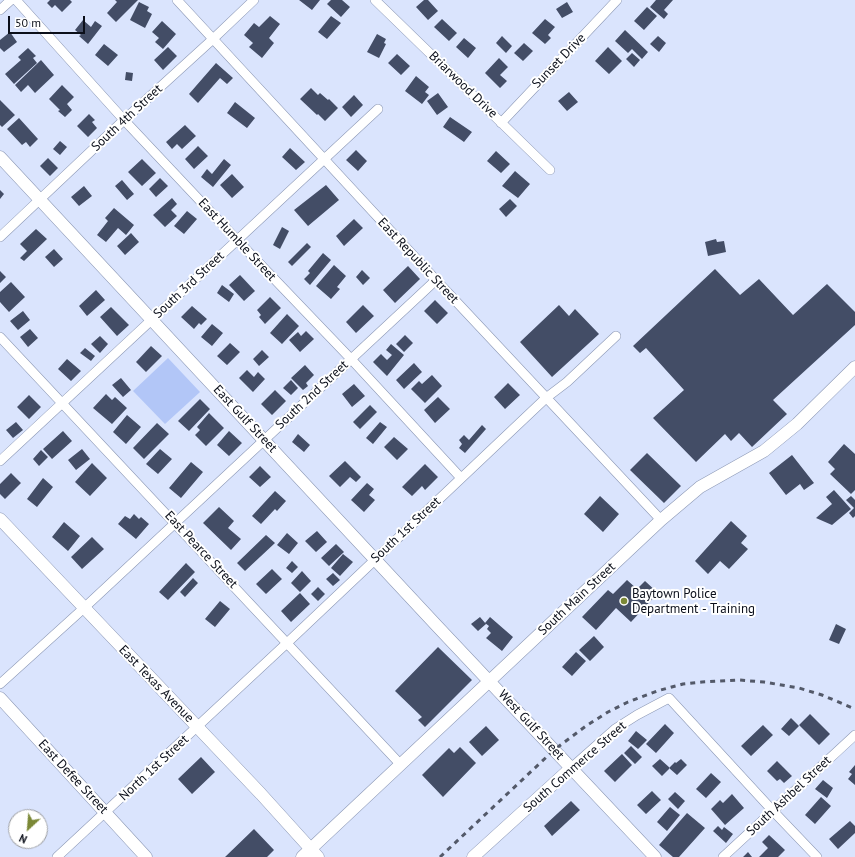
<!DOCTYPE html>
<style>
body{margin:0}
#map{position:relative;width:855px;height:857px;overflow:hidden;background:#dae4fd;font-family:"PT Sans",sans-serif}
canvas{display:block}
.north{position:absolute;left:8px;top:809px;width:40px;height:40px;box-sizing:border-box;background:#fff;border:1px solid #9d9fa3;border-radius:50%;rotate:206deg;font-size:11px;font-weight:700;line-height:16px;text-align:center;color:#0b0f1a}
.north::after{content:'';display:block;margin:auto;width:14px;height:18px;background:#7b8836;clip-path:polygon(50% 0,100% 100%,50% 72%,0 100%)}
.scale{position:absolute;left:8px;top:16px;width:77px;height:18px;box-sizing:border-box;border:2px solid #0b0f1a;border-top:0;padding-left:5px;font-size:12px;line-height:14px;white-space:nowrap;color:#0b0f1a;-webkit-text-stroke:3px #fff;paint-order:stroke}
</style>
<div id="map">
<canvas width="855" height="857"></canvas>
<div class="north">N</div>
<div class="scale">50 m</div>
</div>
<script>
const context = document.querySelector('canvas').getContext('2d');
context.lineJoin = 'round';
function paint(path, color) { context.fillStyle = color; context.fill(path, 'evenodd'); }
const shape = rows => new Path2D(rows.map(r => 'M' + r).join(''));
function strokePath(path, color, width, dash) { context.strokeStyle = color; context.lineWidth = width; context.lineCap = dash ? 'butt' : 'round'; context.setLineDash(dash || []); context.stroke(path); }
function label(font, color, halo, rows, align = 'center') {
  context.font = font + ' "PT Sans",sans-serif'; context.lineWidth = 4; context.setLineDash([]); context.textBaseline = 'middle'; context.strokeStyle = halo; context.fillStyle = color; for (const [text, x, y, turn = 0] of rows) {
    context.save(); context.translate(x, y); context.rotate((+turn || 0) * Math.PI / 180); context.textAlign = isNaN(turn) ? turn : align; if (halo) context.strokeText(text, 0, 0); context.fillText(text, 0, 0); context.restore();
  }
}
paint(shape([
 [168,358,200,392,165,424,133,391]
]), '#b2c6f7');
paint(shape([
 [50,0,70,0,72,2,62,12,55,5,52,8,47,3],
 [115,0,138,0,116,22,107,13,117,2],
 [299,0,320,0,312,10],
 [331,0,342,0,350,7,341,17,327,4],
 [424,0,428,0,438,11,428,20,416,7],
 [656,0,673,0,664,10,668,14,664,19,650,7],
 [139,2,149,7,147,11,152,14,145,28,130,20],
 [567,2,573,12,562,18,556,9],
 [647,7,657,16,644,30,634,21],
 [270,16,280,24,269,38,274,43,262,58,249,47,253,43,244,35,254,23,259,27],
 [331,16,341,23,327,39,318,32],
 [442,19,457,33,449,41,434,27],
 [545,19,555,27,548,35,551,38,545,44,532,33],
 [83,20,91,27,95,21,102,26,88,44,79,36,81,35,75,30],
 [162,21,176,34,163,49,155,42,159,38,152,32],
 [625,30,648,52,642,59,632,49,628,53,615,41],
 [10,32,17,42,4,52,0,48,0,40],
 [377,34,386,39,384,43,386,44,379,58,367,52],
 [502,36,512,46,506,53,496,43],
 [658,36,666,43,659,52,650,44],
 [464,38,476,48,468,58,456,47],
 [524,43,533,51,523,61,514,53],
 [104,44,118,55,108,66,95,55],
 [168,47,177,56,163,70,154,60],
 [608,47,622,61,609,74,595,61],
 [28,48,36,56,33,58,37,63,14,84,5,74,21,60,18,57],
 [632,53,640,60,634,67,626,59],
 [397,54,410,66,401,75,388,63],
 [499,58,508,67,500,75,507,81,500,88,485,73],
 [41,60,54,75,35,93,28,85,21,92,15,85],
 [216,63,233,78,227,84,220,78,198,103,189,94],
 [126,72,133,73,132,81,125,80],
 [416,76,429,87,425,92,429,95,422,104,405,91],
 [62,85,74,97,67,104,72,110,65,117,58,111,60,110,49,99],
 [311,88,318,95,320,93,328,100,329,99,338,108,325,121,318,114,317,115,300,99],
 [569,92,578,102,567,111,558,101],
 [438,93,448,107,437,115,427,101],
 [354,95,363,105,351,117,342,107],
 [0,100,15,115,2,127,0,125],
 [235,102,255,118,247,128,227,113],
 [89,114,95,120,92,122,97,128,88,137,77,126],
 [450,117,472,132,464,142,443,127],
 [19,118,38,139,30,147,26,142,22,145,7,129],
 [185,125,196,136,182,149,177,144,172,149,166,142],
 [60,141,67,147,60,155,53,149],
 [198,146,208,156,194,169,185,159],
 [290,148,305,162,296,170,282,157],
 [356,150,367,161,358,171,346,160],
 [496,151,510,164,501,173,487,161],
 [48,158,58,168,50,176,40,166],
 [142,159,156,173,142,186,128,172],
 [224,159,231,165,213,187,201,177,207,169,212,174],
 [515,171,530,184,518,198,502,186],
 [232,174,244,187,232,198,220,185],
 [160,178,168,186,156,197,149,189],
 [122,180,134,194,127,200,115,186],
 [326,185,339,200,308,226,294,210],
 [84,186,92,196,79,206,71,197],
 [0,190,4,194,0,199],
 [172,198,177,204,171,210,177,216,165,227,153,215],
 [510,199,517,206,506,217,499,209],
 [114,208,134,225,126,235,118,228,106,242,97,235,108,221,105,218],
 [187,211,197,219,184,234,174,226],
 [354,219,363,228,344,246,336,236],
 [282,227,289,231,280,249,273,245],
 [36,229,47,239,24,261,20,258,27,251,20,244],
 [131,233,139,242,125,255,117,246],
 [716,239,717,242,724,241,726,252,708,256,705,242],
 [307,243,311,247,292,266,288,262],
 [54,249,63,259,54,267,45,257],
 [323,253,331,260,310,285,304,279,310,273,308,271],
 [334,265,346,276,337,287,340,289,331,299,316,286],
 [408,266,420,279,395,303,383,290],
 [715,269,740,295,759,279,793,315,827,284,855,312,855,325,773,400,787,414,752,447,739,433,731,441,725,434,696,462,653,418,684,390,646,348,640,353,633,346],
 [362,270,370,278,363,285,356,277],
 [0,271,6,277,0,283],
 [240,275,255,291,244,301,229,285],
 [11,282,25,297,9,312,0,302,0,292],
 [222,285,234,294,229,302,217,293],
 [96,290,105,300,87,316,79,306],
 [270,297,281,308,265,324,259,317,261,315,257,310],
 [435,300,448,313,437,324,424,311],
 [363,305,374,316,356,333,346,322],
 [559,305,569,316,575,309,599,334,552,377,520,342],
 [192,306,207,319,201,325,199,323,194,329,181,317],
 [111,307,129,325,117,336,100,317],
 [23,311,30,320,18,330,10,321],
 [287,314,299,326,282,344,270,333],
 [212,324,223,333,212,346,201,337],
 [30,329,38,338,28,347,20,337],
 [306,331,314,339,300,352,289,340,298,332,301,336],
 [405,335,413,343,404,352,396,344],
 [100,336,108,344,100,353,91,344],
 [230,343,240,352,227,365,217,356],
 [391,344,404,355,387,376,373,362,381,354,387,360,392,355,386,350],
 [151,346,162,356,146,372,136,362],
 [85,348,95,356,91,361,80,353],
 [262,350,269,357,259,366,253,359],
 [67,359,81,371,71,381,58,369],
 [414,363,422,372,404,389,396,380],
 [305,365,314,375,306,383,308,386,303,390,291,378],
 [247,370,254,377,258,372,265,379,253,392,239,378],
 [432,375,442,386,425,403,411,389,419,381,422,384],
 [121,378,131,390,123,397,112,385],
 [291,380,298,388,291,395,283,388],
 [508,383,520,395,505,409,494,397],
 [354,384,365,396,352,407,342,394],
 [275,390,286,401,272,415,261,404],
 [106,394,112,400,115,397,127,408,112,424,93,408],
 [29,395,41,407,29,419,17,407],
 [438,397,450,409,435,423,424,410],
 [200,399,210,409,189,431,178,421],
 [370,405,377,412,360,429,353,422],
 [209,413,224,428,206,446,195,435,200,430,197,427],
 [127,415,141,427,126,444,113,432],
 [16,422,23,430,13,438,6,430],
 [380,422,387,427,373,444,366,438],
 [157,423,169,434,144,459,133,448],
 [482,425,486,429,465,453,459,448,462,444,459,440,464,435,469,440],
 [63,431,72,441,52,459,43,449],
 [229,431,242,443,229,456,217,445],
 [298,434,310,445,304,452,292,442],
 [394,437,408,449,397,460,384,447],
 [844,444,855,454,855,490,851,494,830,474,835,469,828,462],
 [82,449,90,459,76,470,68,460],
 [160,449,172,459,158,474,146,464],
 [41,450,48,457,39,466,33,459],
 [647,453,681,486,664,503,630,470],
 [792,455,814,483,804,490,800,484,786,495,769,473],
 [345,461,361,477,356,482,350,477,340,487,329,476],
 [191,462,203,472,181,498,169,488],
 [92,463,107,478,90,496,75,482],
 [425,464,438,477,425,490,422,486,412,496,402,487],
 [260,466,271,477,260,487,249,477],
 [11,473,21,483,5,499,0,494,0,484],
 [43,478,53,487,37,507,27,499],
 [367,483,374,489,369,495,375,500,364,512,351,500],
 [834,490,851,509,832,525,816,518,832,504,826,497],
 [275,491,286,501,277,511,275,509,261,524,252,516],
 [600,496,619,514,603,532,584,514],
 [851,496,855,500,855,516,853,518,849,513,854,508,846,500],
 [219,507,234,521,228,528,241,539,231,550,203,523],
 [134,514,139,519,141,517,149,524,136,539,118,524,125,516,130,519],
 [731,521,747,536,741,543,748,549,729,569,720,561,708,574,695,561],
 [64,522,80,536,68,551,52,537],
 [317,531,327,542,316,552,305,541],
 [287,533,298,543,289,554,277,545],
 [266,535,275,543,245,571,237,563],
 [92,537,104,549,82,569,71,557],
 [336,544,344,552,329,566,321,558],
 [343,554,353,562,340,576,331,568],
 [292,561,298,567,292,573,286,568],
 [186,563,195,572,168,600,159,592],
 [272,569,282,579,266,594,256,584],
 [302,571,311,581,300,592,291,583],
 [333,573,340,580,333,586,326,579],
 [193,578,198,583,185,597,180,592],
 [627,580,637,589,645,581,658,593,631,622,616,608,596,630,582,617,608,590,613,594],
 [318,587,325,594,318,601,311,594],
 [300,593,310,604,291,622,281,611],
 [220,601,230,609,215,627,205,619],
 [480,617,486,624,478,631,471,624],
 [490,617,513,637,502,651,486,638,491,633,487,629,489,626,485,623],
 [836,624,846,629,839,644,829,640],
 [594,636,604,647,590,661,579,650],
 [438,647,472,680,425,727,418,720,422,717,395,691],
 [576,652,586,661,572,676,562,667],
 [810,714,830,734,819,745,799,725],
 [791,718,799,726,789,736,781,729],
 [665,724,674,733,656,753,646,744],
 [763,725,773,735,751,756,741,746],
 [486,726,499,740,482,756,469,742],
 [636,731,647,740,638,749,628,741],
 [631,746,642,757,635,764,624,753],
 [460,747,476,763,443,797,422,775,449,748,454,753],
 [622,754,632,765,615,782,604,771],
 [201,757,215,772,192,794,178,779],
 [660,759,670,768,662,776,652,766],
 [681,759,687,765,677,775,669,768,675,762,676,763],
 [777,761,792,776,784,783,780,779,777,781,767,771],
 [855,765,855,785,848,779,852,774,849,772],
 [711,773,721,782,706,798,696,789],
 [823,780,833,788,827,798,815,789],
 [652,791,661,800,646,814,637,805],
 [675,792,685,801,678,809,668,799],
 [732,794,744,808,725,825,711,809,720,800,723,803],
 [821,797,831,806,815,824,805,815],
 [571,801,580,810,552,836,544,826],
 [670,807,680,815,667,831,657,822],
 [687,813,705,828,679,857,673,857,659,845],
 [850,821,855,826,855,833,838,849,829,839],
 [718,826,722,830,724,827,733,834,726,843,713,831],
 [254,829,274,850,267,857,225,857],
 [769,835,785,850,778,857,759,857,768,848,762,842],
 [748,852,752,857,743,857]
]), '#434d66');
const street = shape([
 [16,0,124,120,237,240,351,359,461,478],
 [177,0,436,280,661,520],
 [375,0,550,170],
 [0,10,11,0],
 [501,123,617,0],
 [0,237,124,120,213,39,254,0],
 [0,337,401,765],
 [0,461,378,109],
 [0,684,84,608,436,280],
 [571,768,615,729,637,715,669,698,773,811,817,857],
 [57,857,287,643,546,398,567,382,616,336],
 [723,857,855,735]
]);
const secondary = shape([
 [0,157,437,626,655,857],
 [0,519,261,794,318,857],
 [0,698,146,857],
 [302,857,661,520,700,487,764,451,797,424,855,367],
 [473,857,571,768]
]);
strokePath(street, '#8c98b5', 10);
strokePath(secondary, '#8c98b5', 13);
strokePath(street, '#fff', 9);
strokePath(secondary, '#fff', 12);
strokePath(shape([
 [440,857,554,750,586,726,608,712,628,702,657,691,683,684,702,682,739,680,764,682,799,688,822,695,855,709]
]), '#535969', 3, [5, 5]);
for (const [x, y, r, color] of [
 [624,601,4,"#7b8836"]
]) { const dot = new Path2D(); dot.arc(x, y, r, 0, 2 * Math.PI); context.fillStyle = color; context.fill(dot); strokePath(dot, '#fff', 1.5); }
label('13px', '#0b0f1a', '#fff', [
 ["Sunset Drive",559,61,-46],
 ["Briarwood Drive",463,85,44],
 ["South 4th Street",127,118,-43],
 ["East Humble Street",237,240,47],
 ["East Republic Street",418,261,47],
 ["South 3rd Street",189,285,-43],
 ["South 2nd Street",312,395,-43],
 ["East Gulf Street",245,419,47],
 ["South 1st Street",406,530,-43],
 ["East Pearce Street",201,550,47],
 ["South Main Street",577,599,-43],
 ["East Texas Avenue",156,684,46],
 ["West Gulf Street",531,725,47],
 ["South Commerce Street",575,767,-41],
 ["North 1st Street",154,768,-43],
 ["East Defee Street",73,777,47],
 ["South Ashbel Street",789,796,-43]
]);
label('13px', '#0b0f1a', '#fff', [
 ["Baytown Police",632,594],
 ["Department - Training",632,609]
], 'left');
</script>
